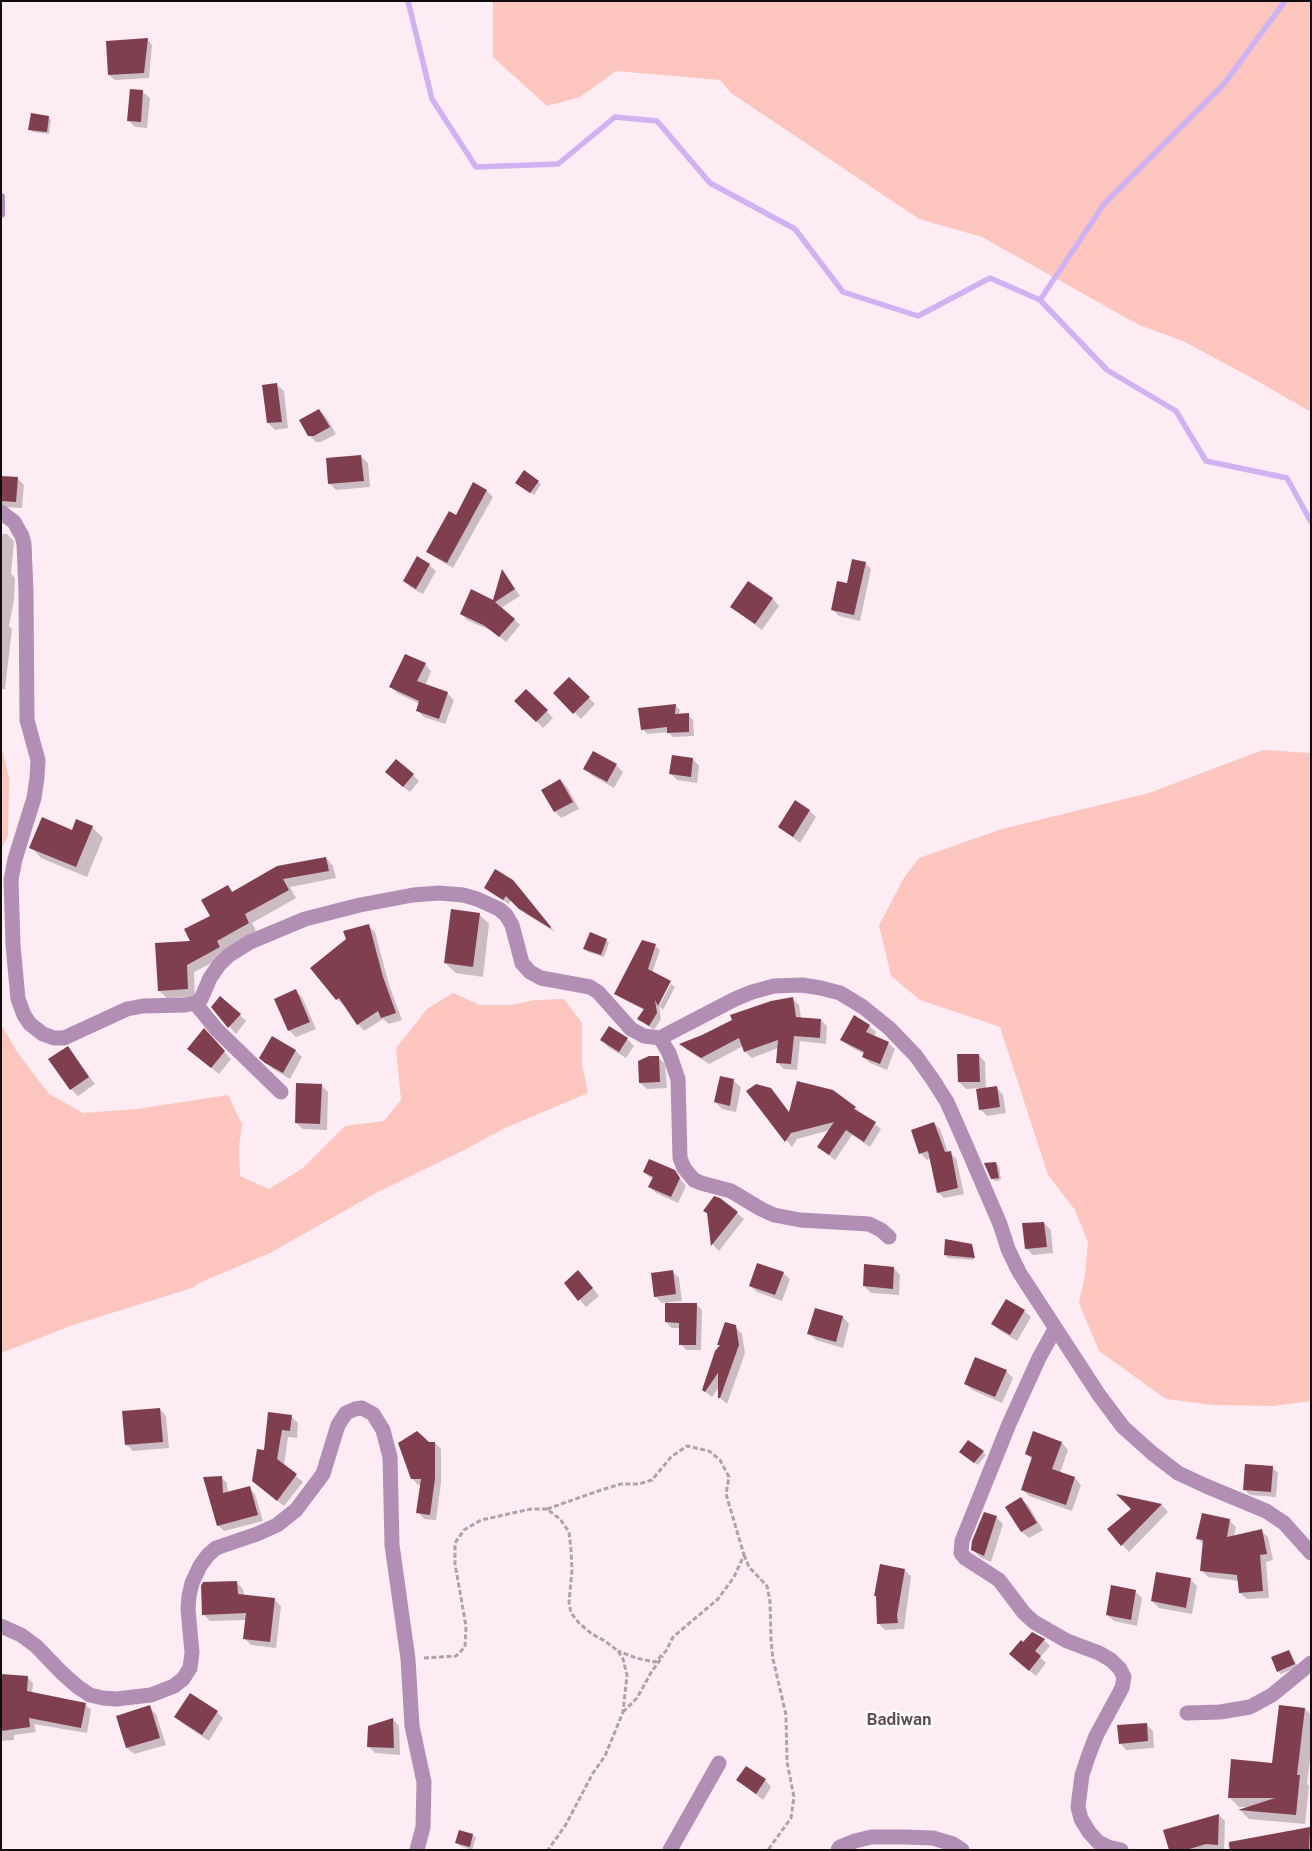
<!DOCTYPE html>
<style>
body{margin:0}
#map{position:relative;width:1312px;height:1851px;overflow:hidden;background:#feecf5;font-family:"Public Sans",sans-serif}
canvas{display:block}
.frame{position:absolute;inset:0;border:2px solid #120b0e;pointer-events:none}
</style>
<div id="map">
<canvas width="1312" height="1851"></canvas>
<div class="frame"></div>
</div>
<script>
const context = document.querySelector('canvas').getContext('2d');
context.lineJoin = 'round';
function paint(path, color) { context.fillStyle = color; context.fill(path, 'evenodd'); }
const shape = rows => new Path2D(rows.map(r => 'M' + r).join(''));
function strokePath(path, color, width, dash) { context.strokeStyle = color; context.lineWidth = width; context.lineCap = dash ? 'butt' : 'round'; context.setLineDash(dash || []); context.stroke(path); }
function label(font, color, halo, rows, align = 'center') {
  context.font = font + ' "Public Sans",sans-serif'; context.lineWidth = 5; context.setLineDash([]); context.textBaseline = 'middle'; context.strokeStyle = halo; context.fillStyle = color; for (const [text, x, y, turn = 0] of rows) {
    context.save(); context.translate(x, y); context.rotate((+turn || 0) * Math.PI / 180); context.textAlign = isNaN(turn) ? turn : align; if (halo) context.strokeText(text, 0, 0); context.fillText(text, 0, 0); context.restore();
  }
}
paint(shape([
 [493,1,1311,1,1311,412,1252,378,1183,341,1139,325,982,237,919,219,731,93,720,80,616,71,580,97,547,106,493,57],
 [1,744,9,778,8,836,1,849],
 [1263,750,1311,753,1311,1401,1274,1406,1213,1405,1166,1399,1099,1351,1079,1303,1085,1275,1088,1242,1075,1210,1048,1175,1000,1027,920,1000,891,976,879,925,905,876,919,858,1002,829,1149,793],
 [453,993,480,1005,511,1005,535,1000,564,999,582,1023,582,1065,588,1093,505,1128,466,1149,376,1193,270,1253,199,1283,192,1288,73,1325,1,1353,1,1024,17,1052,49,1094,83,1113,137,1109,228,1095,242,1124,239,1147,240,1176,269,1189,303,1168,345,1126,384,1121,401,1100,396,1048,427,1009]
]), '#fcc5be');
paint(shape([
 [147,39,152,45,149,78,115,80,109,75],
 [143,92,150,98,147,128,135,127,128,120],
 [48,117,51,120,49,134,33,132,30,129],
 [277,385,284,391,288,428,275,430,268,423],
 [319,410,326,417,336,434,321,442,316,442,309,435],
 [361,456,368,463,370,487,336,490,329,483],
 [1,477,17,478,24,485,22,508,1,507],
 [538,482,541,484,534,495,519,485],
 [474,484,487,491,493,497,453,568,434,557,428,551,456,517],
 [1,534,7,534,14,541,11,574,15,578,14,600,9,626,12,629,5,689,1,689],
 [865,563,871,569,860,621,839,616,833,610],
 [429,565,436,571,423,594,411,588,404,581],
 [503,571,520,596,501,608,520,625,506,642,492,631,467,620,461,614,493,601],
 [749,582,773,599,779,606,762,630,731,607],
 [425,664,431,671,425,686,447,693,454,700,445,724,424,717,417,710,420,704,397,693,391,686],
 [569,679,595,704,581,719,555,693],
 [526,691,553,718,543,728,516,701],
 [675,705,680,710,679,715,688,715,693,720,694,736,673,737,668,732,647,734,643,729],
 [693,759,699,766,697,783,677,780,670,773],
 [616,765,623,772,614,788,591,775,585,768],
 [413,775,419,781,410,792,393,779],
 [560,780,567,787,579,809,561,818,555,812],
 [810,811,816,817,800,843,779,827],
 [92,827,103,838,87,877,41,858,31,847,72,831],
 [326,858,333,866,336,878,290,887,296,898,252,923,256,931,224,949,227,955,194,972,195,997,167,998,159,991,212,916,228,887,233,892],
 [513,881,519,887,555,932,526,914,511,900,509,904,491,893,485,888],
 [479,914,489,924,483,977,456,973,445,963],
 [368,926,375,932,389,985,402,1020,389,1024,383,1019,364,1031,358,1024,345,1005,344,1006,337,999],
 [606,940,609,943,604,957,588,952,585,949],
 [655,946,660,950,652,973,657,1004,659,1006,671,984,675,987,663,1010,659,1006,661,1019,654,1030,639,1019,644,1010,621,998,616,994],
 [295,991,302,997,316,1029,296,1037,289,1030],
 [793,999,799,1005,801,1018,821,1020,827,1026,826,1044,800,1041,797,1070,784,1069,777,1062,778,1048,752,1058,745,1052,743,1046,709,1064,687,1050,681,1045],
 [212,1007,240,1015,246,1021,236,1034],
 [869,1026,876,1032,874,1036,888,1043,895,1049,887,1070,870,1063,863,1057,864,1054,849,1046,842,1040],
 [610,1028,627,1039,634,1046,626,1058,608,1047,602,1040],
 [204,1030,231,1059,219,1074,195,1055],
 [272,1038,296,1051,302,1057,290,1079,273,1069,261,1058],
 [68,1048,95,1084,78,1096,71,1089],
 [979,1055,985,1062,986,1089,997,1088,1003,1095,1006,1113,987,1116,980,1109,978,1088,966,1089,959,1082],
 [658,1057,665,1064,667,1088,647,1089,640,1083],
 [721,1077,734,1081,741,1087,736,1112,722,1109,715,1102],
 [321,1085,328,1092,327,1130,303,1129,296,1123],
 [748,1092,790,1113,855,1108,881,1129,870,1147,852,1135,835,1160,818,1147,830,1130,797,1139,792,1147],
 [934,1123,940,1129,948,1152,956,1158,964,1194,944,1198,938,1192,931,1158,927,1160,921,1154,912,1131],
 [996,1163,999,1166,1001,1180,995,1181,992,1178],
 [674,1171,686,1186,678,1203,656,1193,650,1187,653,1180,644,1172],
 [720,1199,744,1219,719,1251,713,1245,709,1215,704,1211],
 [1044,1223,1051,1230,1053,1253,1033,1255,1026,1248],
 [971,1246,974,1260,948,1258,945,1255],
 [894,1268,900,1275,899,1295,871,1293,864,1286],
 [672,1271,679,1278,682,1301,668,1302,668,1304,696,1304,702,1310,701,1350,686,1350,681,1344,681,1328,672,1328,666,1322,667,1302,662,1303,655,1296],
 [783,1273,790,1279,782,1301,757,1292,750,1286],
 [585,1279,599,1296,586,1307,565,1283],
 [816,1309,843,1317,849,1324,843,1348,816,1340,809,1333],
 [1024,1311,1031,1317,1017,1341,999,1330,992,1324],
 [735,1327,742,1334,745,1353,727,1404,719,1397,719,1387,712,1397,703,1390,720,1346,718,1344],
 [1006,1371,1013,1378,1002,1403,972,1390,965,1383],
 [160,1409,166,1416,169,1448,133,1451,126,1444],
 [291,1416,298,1423,297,1438,288,1437,284,1466,303,1482,284,1506,253,1481,265,1452],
 [1034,1433,1062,1443,1068,1450,1060,1473,1075,1478,1081,1485,1072,1511,1029,1496,1022,1489,1033,1460,1026,1453],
 [429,1443,435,1443,441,1449,441,1483,436,1520,424,1519,418,1512,422,1485,418,1485,412,1478],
 [983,1452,986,1455,978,1465,963,1455],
 [1273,1468,1278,1473,1276,1497,1250,1495,1244,1489],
 [221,1477,227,1483,228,1493,249,1488,255,1494,263,1521,224,1531,218,1525],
 [1119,1496,1162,1505,1168,1512,1129,1552,1108,1529,1133,1509],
 [1021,1499,1028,1505,1043,1530,1029,1538,1022,1532,1007,1507],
 [996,1517,1003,1524,991,1562,980,1557,973,1550],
 [1229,1520,1236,1527,1234,1536,1261,1531,1268,1537,1273,1560,1266,1562,1269,1598,1247,1599,1240,1593,1239,1581,1208,1577,1202,1571,1204,1545,1197,1538],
 [904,1570,911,1576,904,1629,885,1630,878,1623,877,1597],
 [1190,1579,1197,1586,1192,1614,1159,1608,1152,1601],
 [236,1582,243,1589,244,1596,274,1599,281,1606,276,1648,251,1645,244,1638,247,1620,210,1621,204,1615],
 [1135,1591,1142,1598,1137,1626,1114,1621,1107,1615],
 [1032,1633,1044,1640,1050,1646,1040,1657,1046,1663,1036,1676,1016,1660],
 [1289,1651,1298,1667,1281,1674,1278,1671],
 [1,1675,27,1677,33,1683,32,1694,85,1704,91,1710,87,1733,34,1724,36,1732,14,1735,14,1740,1,1741],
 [1280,1706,1305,1709,1311,1715,1311,1751,1307,1784,1309,1786,1305,1824,1249,1819,1240,1810,1249,1807,1239,1807,1229,1797,1273,1764],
 [149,1707,156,1714,166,1745,134,1754,127,1748,118,1717],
 [217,1712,223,1718,209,1741,182,1723,175,1716],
 [393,1719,399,1726,400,1755,375,1753,369,1747],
 [1146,1724,1153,1731,1154,1748,1126,1750,1120,1743],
 [738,1780,765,1780,771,1787,763,1800],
 [1219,1815,1225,1821,1224,1850,1170,1850],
 [1310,1829,1311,1850,1229,1849,1228,1844],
 [473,1835,476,1838,472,1850,460,1846,457,1843]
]), '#0003');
strokePath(shape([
 [408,1,432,99,476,167,558,164,615,117,657,121,710,183,795,229,843,292,918,316,990,278,1040,300,1107,370,1176,411,1206,461,1287,478,1311,522],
 [1040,300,1104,204,1223,85,1285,1]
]), '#cfb2f1', 5.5);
paint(shape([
 [148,38,144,73,108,75,106,41],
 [130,89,143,90,141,122,127,121],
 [31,113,49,116,47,132,28,130],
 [277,383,282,422,267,423,262,385],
 [319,409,330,427,314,436,308,436,299,420],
 [361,455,364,481,328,484,326,458],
 [524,470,539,481,530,493,515,483],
 [1,476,18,477,16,502,1,501],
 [473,482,487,490,447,563,426,552,449,511,456,515],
 [417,556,430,564,416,589,403,581],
 [852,559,866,562,854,615,831,610,837,581,847,583],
 [502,569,515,589,495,602,515,619,499,637,485,626,460,614,471,589,493,600],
 [748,581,773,598,755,624,730,607],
 [405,654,426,663,417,681,448,692,439,719,416,711,419,701,389,687],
 [569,677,590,697,573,714,553,693],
 [526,689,548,710,536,722,514,701],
 [676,704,675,714,689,713,689,732,667,733,667,727,641,730,638,708],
 [593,751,617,764,607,782,583,769],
 [672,755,693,758,691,777,669,774],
 [396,759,414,774,403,787,385,772],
 [560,779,573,802,554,812,541,790],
 [795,800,810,810,793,837,778,827],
 [42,817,72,830,76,819,93,826,76,867,29,848],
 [326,857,329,871,283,879,289,890,245,914,249,923,217,941,220,947,187,965,188,989,158,991,155,943,190,941,184,929,210,916,201,900,228,885,232,892,277,866],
 [495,869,513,880,551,927,550,928,519,909,506,896,503,900,484,888],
 [451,909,480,913,473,967,444,963],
 [369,924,383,977,396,1013,381,1018,378,1011,357,1025,339,998,336,1000,310,968,346,939,343,931],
 [590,932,607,939,601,955,583,949],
 [642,940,656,944,648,969,671,981,658,1006,655,1000,657,1013,649,1026,637,1019,644,1009,614,994],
 [296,989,310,1022,288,1031,274,999],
 [220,996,241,1014,228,1028,211,1007],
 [793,997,796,1017,821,1019,820,1038,794,1036,791,1064,776,1063,778,1040,744,1052,739,1038,701,1058,679,1044,702,1035,732,1020,730,1015,771,1001],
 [854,1015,870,1025,866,1032,889,1042,880,1064,862,1057,864,1052,840,1040],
 [609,1026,628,1038,619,1052,600,1040],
 [204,1028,225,1051,211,1068,187,1049],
 [272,1036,296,1050,283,1073,265,1063,259,1058],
 [68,1046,89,1077,70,1090,48,1059],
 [957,1054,979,1054,980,1082,958,1082],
 [649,1056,659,1056,660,1082,639,1083,638,1061],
 [720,1076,734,1079,730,1106,714,1102],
 [797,1081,833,1090,856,1107,854,1109,876,1122,864,1142,846,1130,829,1155,817,1147,834,1122,791,1133,785,1142,746,1091,756,1084,771,1088,789,1112],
 [296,1083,322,1084,320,1124,295,1123],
 [997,1086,1000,1107,979,1110,976,1089],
 [934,1122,945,1152,951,1151,958,1188,937,1193,928,1151,919,1154,911,1130],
 [649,1159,675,1170,680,1178,671,1197,648,1187,653,1177,643,1172],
 [996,1162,999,1178,991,1179,984,1163],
 [714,1196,720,1198,738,1212,711,1246,707,1213,703,1211],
 [1044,1222,1047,1247,1025,1249,1022,1223],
 [945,1239,972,1244,975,1258,944,1255],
 [757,1263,784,1272,775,1295,749,1286],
 [864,1264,894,1267,893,1289,863,1286],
 [578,1270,593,1288,578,1301,564,1283],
 [673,1270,676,1294,654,1297,651,1273],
 [1006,1299,1025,1310,1010,1335,991,1324],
 [665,1303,697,1303,696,1345,679,1345,679,1323,665,1322],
 [815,1308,843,1316,836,1342,807,1334],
 [725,1322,736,1325,739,1345,720,1398,718,1398,718,1373,705,1392,702,1390,715,1351,720,1345,717,1345],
 [975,1357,1007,1370,995,1397,964,1384],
 [160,1408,163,1442,125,1445,122,1411],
 [268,1412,292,1415,290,1431,282,1430,277,1459,297,1474,277,1501,252,1481,257,1449,264,1450],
 [417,1431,429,1442,435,1442,435,1479,430,1515,416,1513,421,1479,411,1479,398,1443],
 [1033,1431,1062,1442,1052,1469,1075,1477,1066,1505,1021,1490,1032,1457,1025,1454],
 [968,1440,984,1451,974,1463,959,1452],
 [1245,1464,1273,1466,1271,1492,1243,1490],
 [222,1476,223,1493,250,1486,258,1515,217,1526,203,1477],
 [1116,1494,1162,1504,1121,1546,1107,1529,1131,1509],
 [1021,1497,1037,1523,1021,1532,1005,1507],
 [984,1512,997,1516,984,1556,971,1550,972,1541],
 [1202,1513,1230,1519,1227,1537,1262,1529,1267,1554,1260,1555,1263,1591,1239,1593,1237,1575,1200,1571,1203,1540,1196,1539],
 [880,1564,905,1569,897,1615,898,1623,877,1624,876,1596,874,1596],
 [1156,1572,1191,1578,1186,1608,1151,1601],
 [237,1581,238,1594,275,1598,270,1642,243,1639,246,1613,202,1615,201,1586,203,1582],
 [1111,1585,1136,1590,1131,1620,1106,1615],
 [1032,1632,1045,1639,1035,1651,1041,1656,1029,1671,1009,1654,1021,1640,1023,1642],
 [1289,1650,1295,1664,1277,1672,1271,1657],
 [1,1674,28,1676,27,1691,86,1703,81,1728,29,1718,30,1727,1,1731],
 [190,1693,218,1711,202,1735,174,1717],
 [150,1705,160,1738,126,1748,116,1716],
 [1279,1705,1305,1708,1297,1775,1300,1775,1296,1815,1238,1810,1275,1798,1228,1798,1231,1759,1272,1763],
 [393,1718,394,1748,367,1747,368,1726],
 [1147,1723,1148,1741,1119,1744,1117,1725],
 [746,1766,766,1779,756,1794,736,1780],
 [1219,1814,1218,1845,1206,1844,1186,1850,1169,1850,1163,1830],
 [1310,1827,1309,1850,1230,1850,1229,1842],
 [459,1830,473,1834,470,1847,455,1843]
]), '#803f4e');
strokePath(shape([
 [547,1509,601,1490,621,1484,639,1484,652,1480,671,1457,687,1446,709,1451,720,1460,729,1477,726,1494,744,1555,734,1577,718,1599,673,1637,666,1651,655,1662,636,1658,618,1651],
 [744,1555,749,1567,767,1586,770,1601,771,1640,773,1659,786,1715,787,1762,794,1797,791,1818,768,1850],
 [424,1658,456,1656,465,1647,466,1626,455,1564,455,1543,464,1530,481,1520,531,1509,547,1509,560,1519,569,1532,571,1550,572,1570,569,1602,571,1613,579,1623,592,1634,605,1641,618,1651,623,1659,627,1675,623,1712,605,1756,593,1773,565,1826,548,1850],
 [623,1712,637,1698,652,1671,663,1656]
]), '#b0a2a9', 3, [5, 2.5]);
strokePath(shape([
 [1,197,1,214]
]), '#b38eb4', 8);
strokePath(shape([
 [1,512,14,522,22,536,24,544,26,591,27,720,38,760,37,778,34,798,15,859,11,880,13,945,18,999,24,1015,30,1024,43,1034,54,1038,64,1038,127,1009,143,1006,185,1005,195,1003,201,999,210,978,219,965,229,955,250,942,305,919,360,905,413,895,439,893,463,895,477,899,499,909,506,915,512,925,522,963,530,972,541,978,590,987,598,992,631,1029,644,1036,660,1038,735,999,752,992,774,986,802,985,821,988,840,993,863,1007,889,1028,916,1056,933,1080,947,1102,962,1136,1000,1224,1008,1249,1019,1272,1099,1395,1123,1427,1152,1453,1178,1473,1206,1486,1266,1511,1284,1523,1311,1553],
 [195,1003,217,1030,281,1092],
 [660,1038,669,1053,678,1079,680,1158,684,1168,694,1180,701,1183,731,1191,761,1209,774,1215,800,1220,869,1224,881,1230,889,1237],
 [1055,1329,1039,1358,1009,1424,962,1541,961,1553,965,1558,999,1580,1024,1613,1034,1622,1067,1641,1099,1653,1111,1660,1120,1669,1124,1677,1122,1688,1096,1736,1088,1757,1082,1775,1078,1807,1081,1819,1089,1832,1098,1842,1108,1847,1121,1850],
 [1,1626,21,1635,36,1646,62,1673,78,1687,90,1695,103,1698,116,1699,151,1695,174,1686,183,1679,190,1668,192,1653,188,1609,189,1596,192,1583,200,1566,208,1555,216,1548,257,1534,277,1525,296,1510,323,1474,338,1425,346,1413,355,1409,362,1408,373,1414,383,1430,390,1457,392,1545,408,1659,412,1726,424,1782,423,1827,417,1850],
 [1187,1713,1220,1712,1250,1707,1272,1695,1311,1663],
 [670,1850,719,1763],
 [838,1850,840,1847,855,1841,871,1837,905,1837,933,1838,953,1844,962,1850]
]), '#b38eb4', 15);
label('bold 16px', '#5f4c56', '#fff', [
 ["Badiwan",899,1720]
]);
</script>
